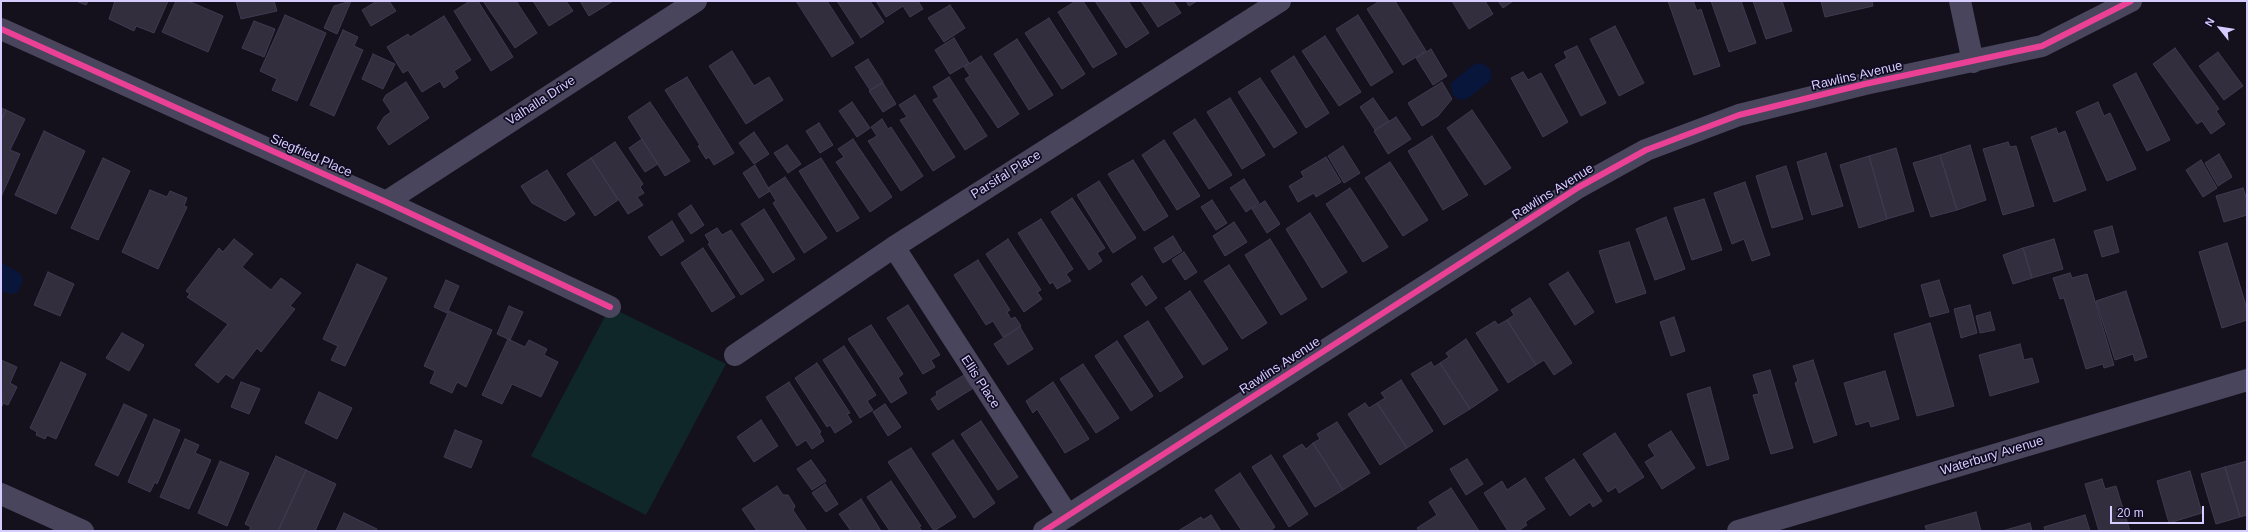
<!DOCTYPE html>
<style>
body{margin:0}
#map{position:relative;width:2248px;height:532px;overflow:hidden;background:#14111c;font-family:Helvetica,sans-serif}
canvas{display:block}
.frame{position:absolute;inset:0;border:2px solid #d5ccff;pointer-events:none}
.north{position:absolute;left:2200px;top:8px;width:40px;height:40px;-webkit-text-stroke:3px #110c21;paint-order:stroke;rotate:300deg;font-size:11px;font-weight:700;line-height:16px;text-align:center;color:#d5ccff}
.north::after{content:'';display:block;margin:auto;width:14px;height:18px;background:#d5ccff;clip-path:polygon(50% 0,100% 100%,50% 72%,0 100%)}
.scale{position:absolute;left:2110px;top:506px;width:94px;height:18px;box-sizing:border-box;border:2px solid #d5ccff;border-top:0;padding-left:5px;font-size:12px;line-height:14px;white-space:nowrap;color:#d5ccff;-webkit-text-stroke:3px #110c21;paint-order:stroke}
</style>
<div id="map">
<canvas width="2248" height="532"></canvas>
<div class="frame"></div>
<div class="north">N</div>
<div class="scale">20 m</div>
</div>
<script>
const context = document.querySelector('canvas').getContext('2d');
context.lineJoin = 'round';
function paint(path, color) { context.fillStyle = color; context.fill(path, 'evenodd'); }
const shape = rows => new Path2D(rows.map(r => 'M' + r).join(''));
function strokePath(path, color, width, dash) { context.strokeStyle = color; context.lineWidth = width; context.lineCap = dash ? 'butt' : 'round'; context.setLineDash(dash || []); context.stroke(path); }
function label(font, color, halo, rows, align = 'center') {
  context.font = font + ' Helvetica,sans-serif'; context.lineWidth = 3.5; context.setLineDash([]); context.textBaseline = 'middle'; context.strokeStyle = halo; context.fillStyle = color; for (const [text, x, y, turn = 0] of rows) {
    context.save(); context.translate(x, y); context.rotate((+turn || 0) * Math.PI / 180); context.textAlign = isNaN(turn) ? turn : align; if (halo) context.strokeText(text, 0, 0); context.fillText(text, 0, 0); context.restore();
  }
}
paint(shape([
 [610,307,726,364,646,515,531,456]
]), '#102729');
paint(shape([
 [1479,63,1485,65,1490,69,1492,75,1490,81,1468,98,1462,100,1456,98,1452,94,1451,83,1473,65],
 [1,262,21,274,23,280,18,292,12,294,1,291]
]), '#08163b');
const building = shape([
 [76,1,88,1,86,5,76,1],
 [115,1,168,1,154,33,136,26,134,31,109,19,115,1],
 [176,1,188,1,223,16,208,52,162,32,176,1],
 [236,1,274,1,277,11,241,19,236,1],
 [351,1,337,34,324,28,334,6,351,1],
 [377,1,389,1,396,11,371,26,362,10,377,1],
 [470,1,478,1,513,57,491,71,454,11,470,1],
 [483,1,516,1,537,33,515,48,483,1],
 [533,1,566,1,573,11,549,26,533,1],
 [580,1,613,1,589,16,580,1],
 [796,1,827,1,854,43,832,57,796,1],
 [837,1,870,1,884,22,861,38,837,1],
 [876,1,918,1,923,9,910,17,903,6,886,17,876,1],
 [1076,1,1083,1,1117,54,1093,68,1058,12,1076,1],
 [1095,1,1128,1,1149,33,1126,48,1095,1],
 [1141,1,1173,1,1181,13,1158,27,1141,1],
 [1186,1,1197,1,1189,6,1186,1],
 [1380,1,1395,1,1426,51,1403,65,1367,9,1380,1],
 [1452,1,1485,1,1493,14,1469,29,1452,1],
 [1498,1,1513,1,1503,8,1498,1],
 [1668,1,1693,1,1697,11,1701,9,1720,66,1694,75,1668,1],
 [1711,1,1741,1,1756,43,1729,52,1711,1],
 [1753,1,1782,1,1792,31,1766,39,1753,1],
 [1821,1,1872,1,1873,6,1825,17,1821,1],
 [950,5,965,28,944,42,928,18,950,5],
 [285,15,326,33,297,101,272,90,277,79,260,71,285,15],
 [1358,15,1393,72,1371,86,1336,29,1358,15],
 [444,16,471,60,454,71,458,78,444,88,440,81,422,92,408,70,403,73,387,47,408,34,410,37,444,16],
 [1049,18,1085,74,1062,89,1025,33,1049,18],
 [254,21,275,29,264,57,242,48,254,21],
 [1615,26,1644,83,1619,96,1590,39,1615,26],
 [343,30,358,37,354,46,363,50,334,116,310,105,343,30],
 [1325,36,1361,92,1339,106,1302,51,1325,36],
 [954,38,969,63,950,74,935,50,954,38],
 [1017,39,1053,95,1029,110,994,54,1017,39],
 [1577,46,1606,103,1581,116,1555,65,1567,58,1564,52,1577,46],
 [2175,48,2219,109,2216,111,2225,124,2211,134,2202,121,2197,124,2153,64,2175,48],
 [1431,49,1447,76,1433,85,1416,58,1431,49],
 [732,51,754,86,769,77,783,100,746,124,709,66,732,51],
 [2218,52,2243,86,2224,100,2199,66,2218,52],
 [373,54,395,64,383,89,362,79,373,54],
 [981,56,1019,114,998,128,965,79,970,76,964,67,981,56],
 [1294,56,1329,113,1306,128,1271,71,1294,56],
 [868,59,883,82,870,90,855,67,868,59],
 [1523,72,1528,80,1541,73,1568,122,1543,137,1511,78,1523,72],
 [2136,73,2170,140,2147,151,2113,85,2136,73],
 [687,77,734,153,714,165,709,157,706,159,698,146,700,145,665,90,687,77],
 [949,77,987,136,965,150,933,100,939,97,933,87,949,77],
 [1260,78,1297,133,1274,148,1238,92,1260,78],
 [406,82,429,118,389,145,377,128,384,117,391,112,383,100,386,95,406,82],
 [1442,82,1452,99,1438,116,1422,126,1408,103,1442,82],
 [883,83,896,104,883,112,869,91,883,83],
 [915,95,955,157,933,171,900,120,907,117,899,105,915,95],
 [1230,98,1265,155,1242,169,1207,112,1230,98],
 [1373,98,1389,121,1375,130,1360,107,1373,98],
 [650,102,690,161,665,176,628,117,650,102],
 [852,102,870,128,857,137,839,111,852,102],
 [2098,102,2104,116,2110,113,2136,169,2107,181,2076,112,2098,102],
 [1,108,6,110,1,121,1,108],
 [6,110,25,119,10,150,20,154,1,197,1,121,6,110],
 [1472,110,1511,168,1485,185,1447,128,1472,110],
 [1396,117,1411,139,1388,154,1374,131,1396,117],
 [882,119,888,129,891,127,923,176,901,191,868,141,877,136,871,127,882,119],
 [1195,119,1232,175,1209,189,1173,133,1195,119],
 [819,123,833,145,820,153,806,131,819,123],
 [2056,128,2058,134,2065,131,2086,190,2054,202,2031,137,2056,128],
 [44,131,85,151,56,214,15,195,44,131],
 [754,132,769,154,754,164,739,143,754,132],
 [1432,136,1468,195,1443,210,1408,151,1432,136],
 [642,139,658,164,645,172,629,148,642,139],
 [853,139,892,197,870,212,836,162,844,157,838,149,853,139],
 [1164,140,1200,196,1177,210,1142,155,1164,140],
 [615,142,643,184,640,187,644,193,637,197,643,205,628,214,591,158,615,142],
 [2008,142,2010,147,2016,146,2034,206,2003,215,1983,149,2008,142],
 [787,145,801,164,788,173,774,153,787,145],
 [1970,145,1986,200,1957,210,1940,155,1970,145],
 [1343,146,1360,173,1344,183,1328,156,1343,146],
 [1896,148,1914,211,1887,219,1869,156,1896,148],
 [1826,153,1843,206,1812,215,1797,162,1826,153],
 [2219,154,2232,177,2218,186,2205,163,2219,154],
 [1940,155,1957,210,1931,217,1913,163,1940,155],
 [1869,156,1887,219,1859,228,1840,165,1869,156],
 [1326,157,1341,182,1316,197,1314,193,1298,202,1289,186,1304,177,1301,172,1326,157],
 [103,158,130,171,98,240,71,228,103,158],
 [591,158,618,200,595,216,567,174,591,158],
 [821,158,859,218,837,232,799,171,821,158],
 [1133,160,1168,216,1144,231,1108,174,1133,160],
 [2201,160,2217,188,2203,197,2186,170,2201,160],
 [1390,162,1428,220,1403,236,1365,178,1390,162],
 [755,165,770,191,759,198,743,173,755,165],
 [1786,166,1803,219,1772,228,1756,176,1786,166],
 [547,170,575,214,565,221,532,203,521,186,547,170],
 [785,177,827,238,804,253,773,203,776,201,768,188,785,177],
 [1244,179,1259,203,1246,212,1230,188,1244,179],
 [1099,181,1136,238,1113,253,1077,195,1099,181],
 [1745,182,1770,255,1752,261,1744,239,1732,244,1714,193,1745,182],
 [1350,188,1388,247,1363,262,1326,204,1350,188],
 [2243,188,2247,200,2247,215,2224,222,2216,196,2243,188],
 [150,190,167,197,170,191,187,198,184,206,187,207,158,269,122,252,150,190],
 [1072,198,1105,248,1097,253,1102,261,1089,270,1051,212,1072,198],
 [1704,199,1722,250,1692,260,1674,208,1704,199],
 [1212,200,1227,223,1216,230,1201,207,1212,200],
 [1265,201,1280,224,1267,233,1252,209,1265,201],
 [691,205,704,225,691,234,678,214,691,205],
 [764,209,795,259,773,273,741,224,764,209],
 [1310,213,1347,272,1322,288,1286,229,1310,213],
 [1666,217,1685,269,1655,280,1636,229,1666,217],
 [1041,219,1073,269,1066,274,1071,281,1057,289,1053,282,1050,284,1018,233,1041,219],
 [672,221,684,241,661,256,648,237,672,221],
 [1234,222,1247,242,1225,256,1213,236,1234,222],
 [2112,226,2119,252,2102,257,2094,231,2112,226],
 [717,228,722,235,731,230,764,280,741,295,708,244,710,243,705,235,717,228],
 [1173,236,1182,251,1163,263,1154,248,1173,236],
 [234,239,253,254,242,267,271,290,281,278,301,293,290,306,295,309,261,352,257,348,233,379,226,374,218,383,195,365,228,324,187,297,190,294,186,291,219,248,223,252,234,239],
 [1008,239,1041,290,1037,292,1042,299,1024,312,986,254,1008,239],
 [1270,239,1307,299,1281,315,1245,255,1270,239],
 [2054,239,2063,269,2032,278,2023,248,2054,239],
 [1629,242,1646,293,1616,303,1599,251,1629,242],
 [2227,243,2247,309,2247,320,2222,328,2199,252,2227,243],
 [703,248,735,297,712,312,681,263,703,248],
 [2023,248,2032,278,2013,284,2003,255,2023,248],
 [1184,252,1197,272,1185,280,1172,260,1184,252],
 [978,260,1010,310,1007,312,1011,319,1015,317,1021,326,1003,337,993,321,986,325,954,275,978,260],
 [357,264,387,278,345,366,331,360,338,346,323,339,357,264],
 [1229,265,1267,323,1242,339,1204,281,1229,265],
 [48,272,74,284,60,316,34,305,48,272],
 [1568,272,1594,312,1575,325,1549,284,1568,272],
 [2070,273,2072,278,2087,274,2114,365,2104,368,2103,364,2086,369,2064,298,2060,299,2053,278,2070,273],
 [1142,276,1157,298,1146,306,1131,284,1142,276],
 [446,280,459,286,447,313,434,307,446,280],
 [1939,280,1949,312,1930,317,1921,285,1939,280],
 [1190,291,1228,349,1203,365,1165,308,1190,291],
 [2126,291,2147,357,2135,361,2133,354,2115,360,2096,301,2126,291],
 [1530,298,1572,363,1554,375,1544,360,1536,365,1507,320,1514,315,1511,310,1530,298],
 [908,305,940,355,931,360,935,367,923,374,887,318,908,305],
 [1970,305,1977,333,1961,338,1954,309,1970,305],
 [509,306,523,312,510,340,497,334,509,306],
 [449,311,492,330,466,387,457,382,452,393,430,383,435,371,424,366,449,311],
 [1990,312,1995,330,1980,333,1976,316,1990,312],
 [1674,317,1685,351,1671,356,1660,322,1674,317],
 [1507,320,1536,365,1508,383,1476,333,1495,321,1498,325,1507,320],
 [1148,321,1183,377,1160,392,1124,336,1148,321],
 [1930,323,1954,406,1917,416,1894,334,1930,323],
 [871,325,903,374,898,378,907,393,891,403,848,339,871,325],
 [1020,327,1033,349,1008,365,994,344,1020,327],
 [122,333,144,345,129,371,106,358,122,333],
 [508,339,525,347,529,340,547,349,544,355,558,362,541,397,512,384,502,404,482,395,508,339],
 [1466,339,1498,390,1470,409,1440,363,1449,357,1446,353,1466,339],
 [1117,341,1153,396,1131,411,1095,356,1117,341],
 [2020,344,2024,360,2032,358,2039,382,1990,396,1979,355,2020,344],
 [844,346,876,395,867,401,873,410,860,418,823,360,844,346],
 [1,360,17,367,10,383,17,387,8,405,3,403,2,406,1,360],
 [1813,360,1837,435,1814,443,1795,383,1798,381,1793,366,1813,360],
 [61,362,86,374,56,439,47,435,45,439,36,435,37,432,30,428,61,362],
 [1431,362,1434,367,1440,363,1470,409,1444,425,1411,374,1431,362],
 [817,363,850,413,847,414,852,422,835,433,830,425,827,427,795,378,817,363],
 [1083,364,1119,418,1096,433,1060,379,1083,364],
 [1770,370,1793,448,1771,454,1753,395,1759,394,1753,375,1770,370],
 [1885,371,1899,419,1871,427,1869,421,1856,425,1844,383,1885,371],
 [964,375,972,389,938,410,931,399,937,395,936,392,964,375],
 [1401,380,1433,431,1407,448,1377,403,1385,398,1381,393,1401,380],
 [241,382,260,389,249,414,231,407,241,382],
 [789,382,821,432,819,433,824,441,812,449,806,440,797,446,766,397,789,382],
 [1053,382,1089,439,1065,453,1037,409,1033,413,1026,401,1053,382],
 [1710,387,1729,459,1707,466,1687,394,1710,387],
 [319,392,352,408,337,439,305,423,319,392],
 [1365,403,1369,408,1377,403,1407,448,1380,465,1348,414,1365,403],
 [124,404,147,415,118,476,95,465,124,404],
 [885,404,901,427,888,436,873,412,885,404],
 [154,419,180,430,157,484,155,482,150,492,128,482,154,419],
 [761,420,778,446,754,462,737,437,761,420],
 [981,421,1018,477,998,490,961,434,981,421],
 [1337,422,1370,473,1343,490,1313,443,1320,439,1317,434,1337,422],
 [455,430,482,441,471,468,444,457,455,430],
 [1671,431,1695,468,1662,489,1645,462,1655,456,1648,445,1671,431],
 [1615,433,1644,477,1619,493,1616,487,1608,492,1583,454,1615,433],
 [185,439,199,445,195,453,211,460,189,509,160,497,185,439],
 [953,440,995,503,974,518,932,454,953,440],
 [1313,443,1343,490,1315,507,1283,456,1302,444,1306,449,1313,443],
 [911,448,956,517,934,531,888,462,911,448],
 [1271,455,1308,514,1289,527,1252,467,1271,455],
 [276,456,306,470,278,531,249,531,251,527,245,524,276,456],
 [1467,459,1483,484,1466,495,1450,469,1467,459],
 [1574,459,1602,501,1593,507,1590,502,1570,516,1545,478,1574,459],
 [811,460,826,481,812,490,797,469,811,460],
 [220,461,249,473,227,526,198,513,220,461],
 [2247,461,2247,515,2240,517,2225,467,2247,461],
 [2225,467,2240,517,2216,524,2201,474,2225,467],
 [306,470,336,484,315,531,278,531,306,470],
 [2190,471,2202,513,2169,523,2157,481,2190,471],
 [1240,473,1275,527,1270,531,1242,531,1215,490,1240,473],
 [1525,478,1545,509,1525,522,1527,525,1518,531,1508,531,1484,493,1502,481,1507,490,1525,478],
 [2102,479,2105,489,2116,486,2130,531,2099,531,2085,484,2102,479],
 [891,481,921,526,919,527,922,531,890,531,867,497,891,481],
 [825,484,838,504,826,512,812,493,825,484],
 [777,486,783,495,788,495,795,506,793,510,807,531,757,531,742,509,777,486],
 [1451,488,1479,531,1419,531,1417,528,1437,515,1429,502,1451,488],
 [861,499,881,531,851,531,839,514,861,499],
 [1976,512,1981,531,1927,531,1925,526,1976,512],
 [344,513,377,529,376,531,336,531,344,513],
 [1211,515,1221,531,1178,531,1201,517,1203,520,1211,515],
 [2085,515,2090,531,2045,531,2044,527,2085,515],
 [2030,523,2032,531,2002,531,2030,523]
]);
paint(building, '#322e3e');
strokePath(building, '#403a50', 1);
strokePath(shape([
 [1960,1,1973,62],
 [1,29,386,202,610,307],
 [386,202,696,1],
 [894,247,1068,516],
 [735,355,894,247,1280,1],
 [1,494,83,531],
 [1044,531,1579,187,1646,150,1739,115,1865,84,2042,46,2131,1],
 [1738,531,2247,380]
]), '#48455d', 22);
strokePath(shape([
 [1,29,386,202,610,307],
 [1044,531,1579,187,1646,150,1739,115,1865,84,2042,46,2131,1]
]), '#ea4096', 6);
label('13px', '#d5ccff', '#110c21', [
 ["Rawlins Avenue",1857,76,-13],
 ["Valhalla Drive",541,101,-33],
 ["Siegfried Place",311,156,24],
 ["Parsifal Place",1006,175,-32],
 ["Rawlins Avenue",1553,192,-32],
 ["Rawlins Avenue",1280,366,-33],
 ["Ellis Place",980,382,57],
 ["Waterbury Avenue",1992,456,-17]
]);
</script>
